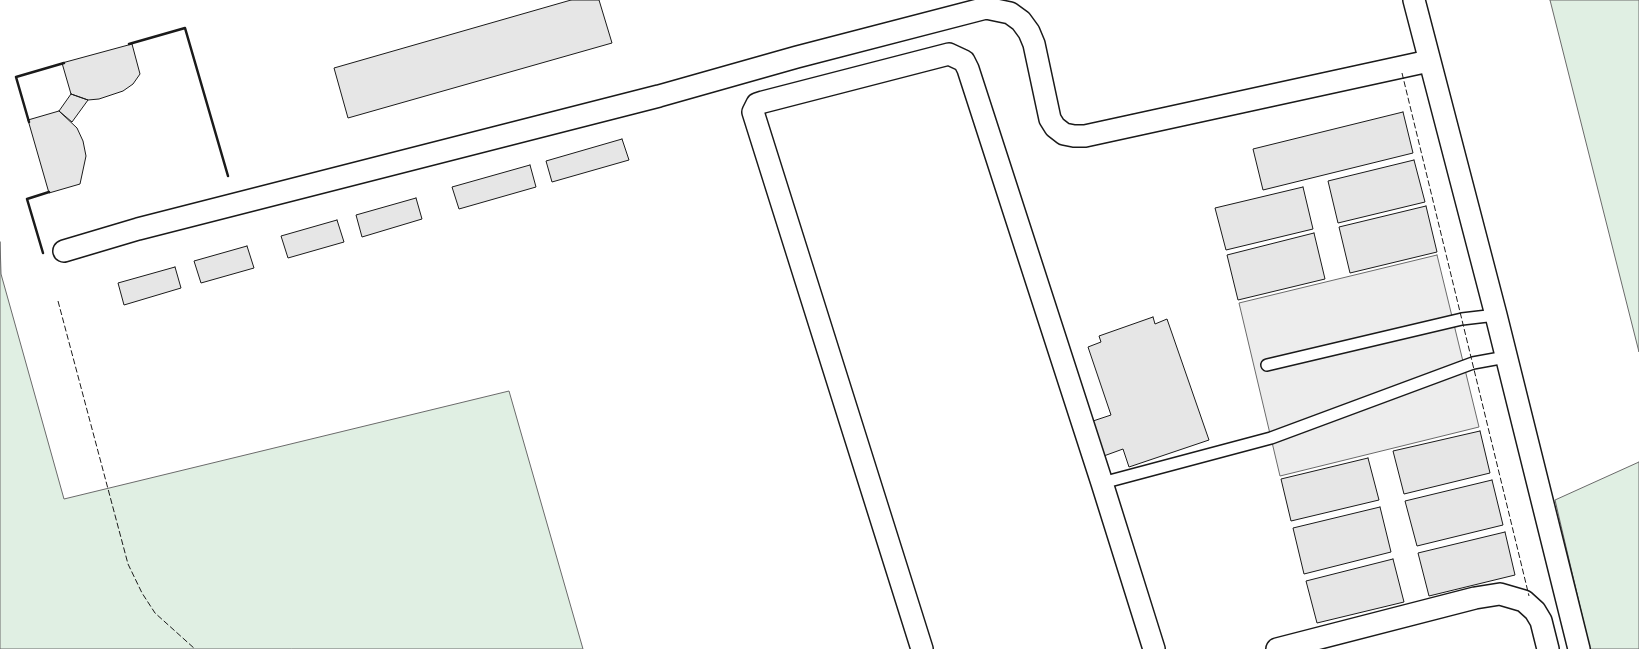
<!DOCTYPE html>
<style>
body{margin:0}
canvas{display:block;background:#fff}
</style>
<canvas width="1639" height="649"></canvas>
<script>
const context = document.querySelector('canvas').getContext('2d');
context.lineJoin = 'round';
function paint(path, color) { context.fillStyle = color; context.fill(path, 'evenodd'); }
const shape = rows => new Path2D(rows.map(r => 'M' + r).join(''));
function strokePath(path, color, width, dash) { context.strokeStyle = color; context.lineWidth = width; context.lineCap = dash ? 'butt' : 'round'; context.setLineDash(dash || []); context.stroke(path); }
const green = shape([
 [1550,0,1639,0,1639,352,1550,0],
 [0,242,1,274,64,499,509,391,583,649,0,649,0,242],
 [1639,462,1639,649,1590,649,1555,500,1639,462]
]);
paint(green, '#e0efe3');
strokePath(green, '#6a6a6a', 1);
const parking = shape([
 [1437,255,1479,427,1280,476,1239,303,1437,255]
]);
paint(parking, '#ededed');
strokePath(parking, '#6a6a6a', 1);
const building = shape([
 [571,0,599,0,612,43,348,118,334,68,571,0],
 [132,44,140,74,133,84,123,91,99,99,88,100,71,94,62,63,132,44],
 [71,94,88,100,72,122,59,111,71,94],
 [59,111,77,128,83,141,86,156,80,184,49,193,28,120,59,111],
 [1403,112,1413,153,1263,190,1253,149,1403,112],
 [622,139,629,160,552,182,546,161,622,139],
 [1414,160,1425,202,1338,223,1328,181,1414,160],
 [530,165,536,187,459,209,452,187,530,165],
 [1303,187,1313,229,1226,250,1215,208,1303,187],
 [416,198,422,219,362,237,356,215,416,198],
 [1426,206,1437,252,1350,273,1339,227,1426,206],
 [337,220,344,242,288,258,281,236,337,220],
 [1314,233,1325,279,1238,300,1227,255,1314,233],
 [247,246,254,268,201,283,194,261,247,246],
 [175,267,181,288,124,305,118,283,175,267],
 [1153,317,1155,324,1167,319,1209,440,1129,467,1123,449,1101,457,1090,422,1111,415,1088,347,1101,342,1099,336,1153,317],
 [1480,431,1490,473,1404,494,1393,451,1480,431],
 [1368,458,1379,500,1291,521,1281,479,1368,458],
 [1492,480,1503,525,1417,546,1405,501,1492,480],
 [1380,507,1391,552,1304,574,1293,528,1380,507],
 [1505,532,1515,575,1429,596,1418,553,1505,532],
 [1393,559,1404,602,1317,623,1306,581,1393,559]
]);
paint(building, '#e6e6e6');
strokePath(building, '#1a1a1a', 1);
const lane = shape([
 [1267,365,1462,319,1496,315],
 [1102,483,1271,438,1473,363,1506,357]
]);
const street = shape([
 [1414,0,1496,315,1579,649],
 [64,251,138,229,659,96,797,57,986,8,1010,13,1021,21,1029,32,1034,44,1050,119,1055,127,1064,134,1074,136,1085,136,1429,61],
 [922,649,753,112,757,104,763,102,949,54,964,61,968,69,1102,483,1154,649],
 [1277,649,1475,598,1500,594,1524,601,1535,611,1541,621,1548,649]
]);
strokePath(lane, '#1a1a1a', 14);
strokePath(street, '#1a1a1a', 24);
strokePath(lane, '#fff', 11);
strokePath(street, '#fff', 21);
strokePath(shape([
 [1402,73,1529,596],
 [58,301,128,564,142,593,155,613,195,649]
]), '#1a1a1a', 1, [6, 2.5]);
strokePath(shape([
 [129,44,185,28,228,176],
 [29,122,16,77,64,63],
 [43,253,27,199,49,192]
]), '#1a1a1a', 2.5);
</script>
